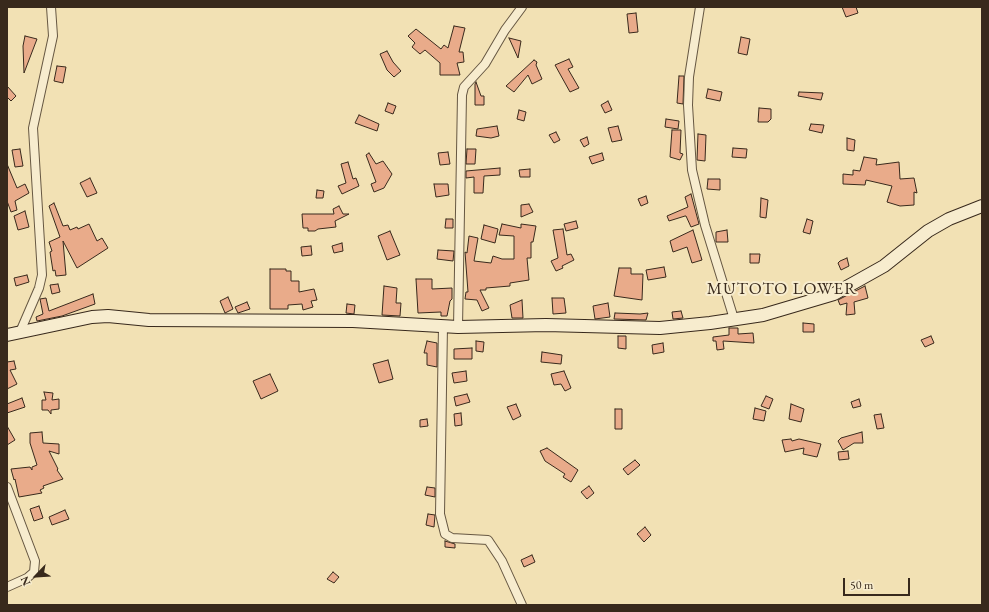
<!DOCTYPE html>
<style>
body{margin:0}
#map{position:relative;width:989px;height:612px;overflow:hidden;background:#f2e1b4;font-family:"EB Garamond",serif}
canvas{display:block}
.frame{position:absolute;inset:0;border:8px solid #38291c;pointer-events:none}
.north{position:absolute;left:16px;top:556px;width:40px;height:40px;-webkit-text-stroke:3px #f7ecce;paint-order:stroke;rotate:245deg;font-size:11px;font-weight:700;line-height:16px;text-align:center;color:#38291c}
.north::after{content:'';display:block;margin:auto;width:14px;height:18px;background:#38291c;clip-path:polygon(50% 0,100% 100%,50% 72%,0 100%)}
.scale{position:absolute;left:843px;top:578px;width:67px;height:18px;box-sizing:border-box;border:2px solid #38291c;border-top:0;padding-left:5px;font-size:12px;line-height:14px;white-space:nowrap;color:#38291c;-webkit-text-stroke:3px #f7ecce;paint-order:stroke}
</style>
<div id="map">
<canvas width="989" height="612"></canvas>
<div class="frame"></div>
<div class="north">N</div>
<div class="scale">50 m</div>
</div>
<script>
const context = document.querySelector('canvas').getContext('2d');
context.lineJoin = 'round';
function paint(path, color) { context.fillStyle = color; context.fill(path, 'evenodd'); }
const shape = rows => new Path2D(rows.map(r => 'M' + r).join(''));
function strokePath(path, color, width, dash) { context.strokeStyle = color; context.lineWidth = width; context.lineCap = dash ? 'butt' : 'round'; context.setLineDash(dash || []); context.stroke(path); }
function label(font, color, halo, rows, align = 'center') {
  context.font = font + ' "EB Garamond",serif'; context.lineWidth = 4; context.setLineDash([]); context.textBaseline = 'middle'; context.strokeStyle = halo; context.fillStyle = color; for (const [text, x, y, turn = 0] of rows) {
    context.save(); context.translate(x, y); context.rotate((+turn || 0) * Math.PI / 180); context.textAlign = isNaN(turn) ? turn : align; if (halo) context.strokeText(text, 0, 0); context.fillText(text, 0, 0); context.restore();
  }
}
const building = shape([
 [842,7,856,7,858,13,846,17,842,7],
 [636,13,638,32,629,33,627,14,636,13],
 [454,26,465,28,459,52,463,52,464,62,457,63,460,75,440,75,440,63,425,50,420,54,412,47,415,43,408,36,416,29,441,49,444,45,448,48,454,26],
 [25,36,37,39,24,73,23,46,25,36],
 [741,37,750,39,747,55,738,53,741,37],
 [509,38,521,41,518,58,509,38],
 [387,51,393,62,401,71,394,77,387,70,380,54,387,51],
 [569,59,573,67,568,69,579,88,570,92,555,65,569,59],
 [534,60,537,62,536,65,542,79,532,84,528,75,514,92,506,86,534,60],
 [57,66,66,67,63,83,54,81,57,66],
 [679,76,684,76,683,104,677,103,679,76],
 [476,82,481,96,484,96,484,105,475,105,475,84,476,82],
 [7,86,16,96,11,101,7,97,7,86],
 [708,89,722,92,720,101,706,98,708,89],
 [799,92,823,93,821,100,798,96,799,92],
 [608,101,612,110,605,113,601,105,608,101],
 [388,103,396,106,393,114,385,111,388,103],
 [759,108,771,109,771,119,768,122,758,122,759,108],
 [519,110,526,112,524,121,517,119,519,110],
 [359,115,379,124,377,131,355,123,359,115],
 [666,119,679,121,678,129,665,127,666,119],
 [811,124,824,125,822,133,809,130,811,124],
 [497,126,499,136,491,138,476,136,477,129,497,126],
 [618,126,622,140,612,142,608,128,618,126],
 [672,130,681,130,680,153,683,154,680,160,670,157,672,130],
 [556,132,560,140,554,143,549,135,556,132],
 [698,134,706,135,705,161,697,160,698,134],
 [587,137,589,144,584,147,580,140,587,137],
 [847,138,855,140,854,151,847,150,847,138],
 [733,148,747,149,746,158,732,157,733,148],
 [20,149,23,166,15,167,12,150,20,149],
 [467,149,476,149,475,164,466,164,467,149],
 [448,152,450,164,440,165,438,153,448,152],
 [369,153,376,164,383,161,392,174,384,188,374,192,371,184,376,182,366,155,369,153],
 [602,153,604,160,592,164,589,157,602,153],
 [864,157,877,159,876,165,899,162,900,179,914,178,917,193,914,192,914,205,900,206,887,202,892,186,866,180,865,185,843,184,843,174,853,175,853,170,860,171,864,157],
 [348,162,353,179,356,178,359,186,342,194,338,186,346,183,341,164,348,162],
 [7,164,17,188,25,184,29,193,15,201,17,210,11,212,7,201,7,164],
 [500,168,500,175,484,176,483,193,474,193,474,177,466,178,466,171,500,168],
 [530,169,530,177,520,177,519,170,530,169],
 [90,178,97,193,87,197,80,183,90,178],
 [708,179,720,179,720,190,707,189,708,179],
 [434,184,448,184,449,195,436,197,434,184],
 [317,190,324,191,323,198,316,198,317,190],
 [691,194,699,224,691,227,686,216,685,216,669,221,667,216,688,207,685,197,691,194],
 [646,196,648,203,641,206,638,199,646,196],
 [761,198,768,200,766,218,760,217,761,198],
 [54,203,63,226,68,225,70,230,77,227,78,229,89,224,97,241,102,238,108,248,77,268,63,241,66,275,56,276,55,270,53,271,50,252,52,251,49,242,60,237,49,206,54,203],
 [529,204,533,212,521,217,521,205,529,204],
 [339,206,343,214,349,214,335,221,336,227,318,229,315,231,308,231,308,228,303,228,302,214,334,214,333,209,339,206],
 [25,211,29,227,18,230,14,216,25,211],
 [446,219,453,219,453,228,445,228,446,219],
 [807,219,813,221,810,234,803,232,807,219],
 [576,221,578,228,566,231,564,224,576,221],
 [502,224,521,228,521,224,536,226,533,242,531,242,531,258,527,258,529,280,510,283,510,286,486,288,486,290,480,290,489,308,482,311,477,300,465,299,466,292,468,292,465,252,467,253,469,236,478,238,474,261,491,263,493,256,502,259,514,259,514,236,499,235,502,224],
 [484,225,498,229,495,243,481,239,484,225],
 [563,229,567,255,571,254,574,260,562,266,563,268,556,271,551,261,558,258,553,230,563,229],
 [693,230,702,260,692,263,687,247,673,252,670,241,693,230],
 [727,230,728,242,716,242,716,232,727,230],
 [390,231,400,255,387,260,378,236,390,231],
 [342,243,343,251,334,253,332,246,342,243],
 [311,246,312,255,302,256,301,247,311,246],
 [438,250,454,251,453,261,437,259,438,250],
 [750,254,760,254,759,263,750,263,750,254],
 [847,258,849,266,841,270,838,263,840,261,847,258],
 [664,267,666,277,648,280,646,270,664,267],
 [619,268,631,268,631,274,643,274,642,300,614,296,619,268],
 [270,269,286,269,286,271,291,271,291,281,299,281,299,292,314,289,317,300,311,301,313,307,303,310,302,304,288,305,288,309,270,309,270,269],
 [27,275,29,282,16,286,14,278,27,275],
 [416,279,432,279,432,289,452,288,452,299,450,301,447,316,441,316,441,312,418,313,416,279],
 [58,284,60,292,52,294,50,285,58,284],
 [384,286,397,288,396,303,401,303,400,316,382,315,384,286],
 [865,286,868,298,854,302,855,314,846,315,847,303,840,305,838,300,865,286],
 [93,294,95,304,62,316,37,321,36,317,43,314,40,299,46,298,49,311,93,294],
 [228,297,233,309,225,313,220,301,228,297],
 [552,298,564,298,566,313,553,314,552,298],
 [522,300,523,318,512,318,510,305,522,300],
 [247,302,250,309,238,313,235,307,247,302],
 [608,303,610,317,595,319,593,306,608,303],
 [347,304,355,305,354,314,346,313,347,304],
 [681,311,683,318,673,319,672,312,681,311],
 [615,313,640,314,648,313,646,320,614,319,615,313],
 [803,323,814,324,814,332,803,332,803,323],
 [729,328,738,328,738,334,753,333,754,343,723,341,724,349,717,350,716,341,713,341,713,337,729,335,729,328],
 [618,336,626,336,626,349,618,348,618,336],
 [931,336,934,343,925,347,921,340,931,336],
 [427,341,437,343,437,367,427,365,427,353,424,353,427,341],
 [476,341,484,342,483,352,476,351,476,341],
 [663,343,664,352,653,354,652,345,663,343],
 [472,348,472,359,454,359,454,349,472,348],
 [542,352,562,355,561,364,541,362,542,352],
 [388,360,393,379,379,383,373,364,388,360],
 [14,361,16,369,10,370,17,384,7,389,7,362,14,361],
 [466,371,467,381,454,383,452,373,466,371],
 [564,371,571,388,565,391,561,384,554,385,551,374,564,371],
 [270,374,278,391,261,399,253,381,270,374],
 [44,392,53,393,52,400,59,399,59,409,51,410,51,414,48,410,42,410,42,400,46,400,44,392],
 [467,394,470,402,456,406,454,397,467,394],
 [766,396,773,399,769,409,761,406,766,396],
 [22,398,25,407,7,413,7,404,22,398],
 [859,399,861,406,853,408,851,402,859,399],
 [516,404,521,416,513,420,507,407,516,404],
 [791,404,804,409,801,422,789,419,791,404],
 [755,408,766,411,764,421,753,419,755,408],
 [615,409,622,409,622,429,615,429,615,409],
 [461,413,462,425,455,426,454,414,461,413],
 [881,414,884,428,877,429,874,415,881,414],
 [427,419,428,426,420,427,420,420,427,419],
 [7,426,15,440,7,445,7,426],
 [42,432,43,443,59,444,59,454,49,451,58,469,57,470,63,479,43,486,44,488,40,490,42,493,19,497,15,479,14,480,11,469,30,467,32,470,32,467,37,465,30,443,30,433,42,432],
 [862,432,863,443,854,443,843,450,838,441,841,438,862,432],
 [791,439,792,441,799,439,821,444,817,457,803,454,804,448,785,452,782,440,791,439],
 [547,448,578,470,571,482,563,477,565,474,545,461,540,451,547,448],
 [848,451,849,459,839,460,838,452,848,451],
 [635,460,640,465,628,475,623,469,635,460],
 [589,486,594,493,587,499,581,492,589,486],
 [427,487,435,488,435,497,425,495,427,487],
 [39,506,43,518,34,521,30,509,39,506],
 [65,510,69,519,52,525,49,517,65,510],
 [428,514,435,515,434,527,426,525,428,514],
 [645,527,651,535,644,542,637,534,645,527],
 [445,541,455,544,455,548,445,547,445,541],
 [532,555,535,562,524,567,521,560,532,555],
 [333,572,339,577,334,583,327,579,333,572]
]);
paint(building, '#e9ab8a');
strokePath(building, '#38291c', 1);
const street = shape([
 [700,7,689,77,688,105,692,170,705,225,734,319],
 [443,326,440,514,445,534,452,538,488,540,502,561,522,605],
 [458,327,462,95,464,87,485,64,505,30,522,7],
 [20,332,39,288,42,275,33,128,53,36,51,7],
 [7,487,35,561,34,572,27,578,7,587]
]);
const secondary = shape([
 [7,335,92,317,108,316,149,320,353,321,458,327,546,325,660,328,710,323,763,315,834,294,884,266,928,231,949,219,982,206]
]);
strokePath(street, '#665742', 10);
strokePath(secondary, '#38291c', 14);
strokePath(street, '#f7ecce', 8);
strokePath(secondary, '#f7ecce', 12);
context.letterSpacing = '1px';
label('17px', '#38291c', '#f7ecce', [
 ["MUTOTO LOWER",782,289]
]);
context.letterSpacing = '0px';
</script>
